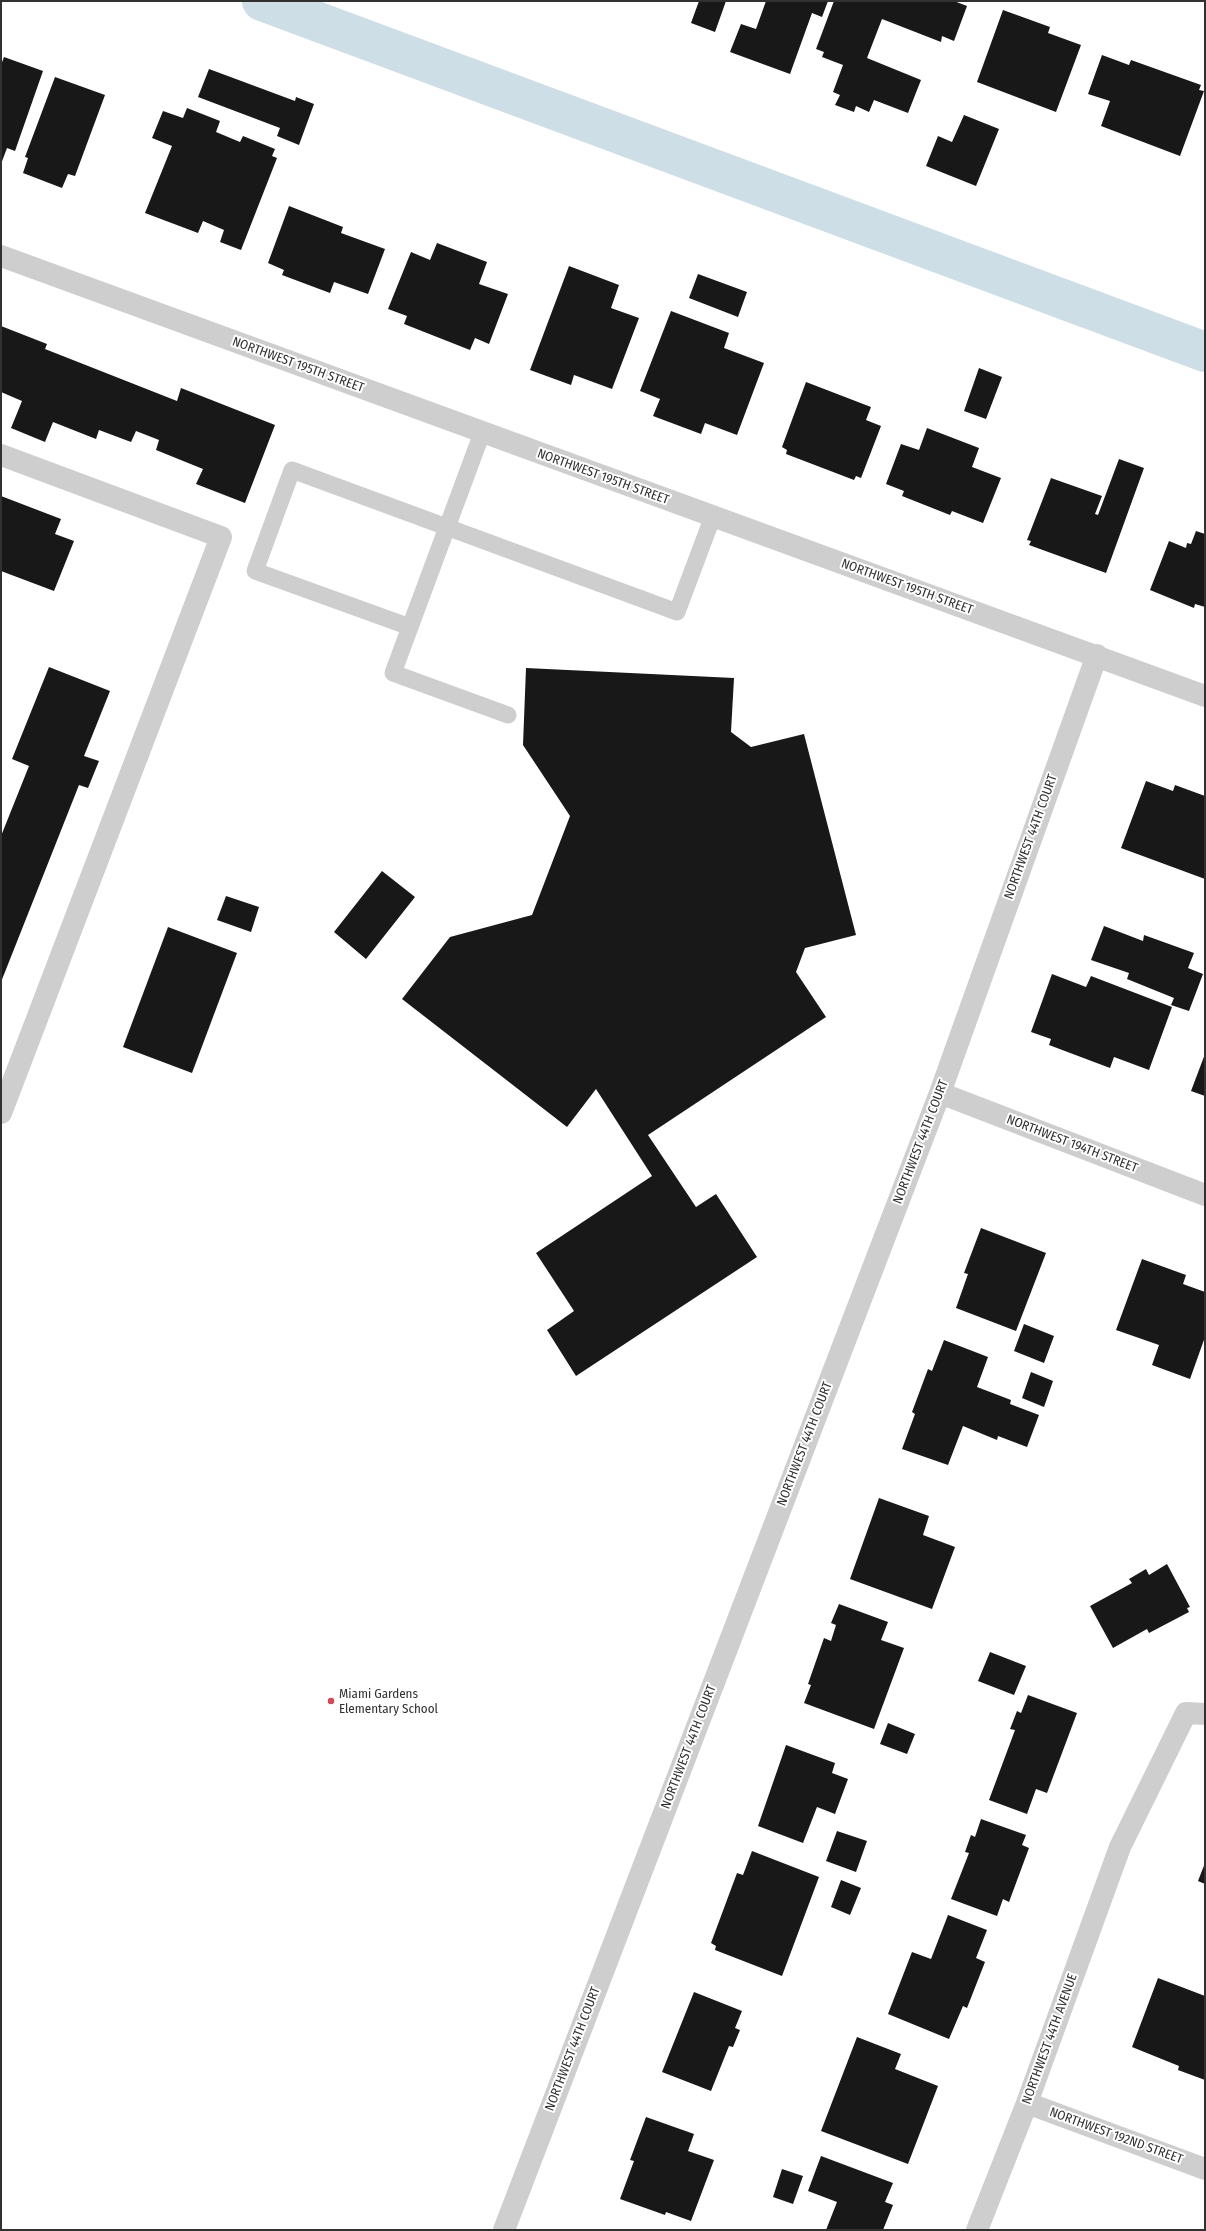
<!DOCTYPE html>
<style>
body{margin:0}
#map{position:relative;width:1206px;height:2231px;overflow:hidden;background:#fff;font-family:"Fira Sans Condensed",sans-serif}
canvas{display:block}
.frame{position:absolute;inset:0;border:2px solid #313131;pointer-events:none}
</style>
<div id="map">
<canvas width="1206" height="2231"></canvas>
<div class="frame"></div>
</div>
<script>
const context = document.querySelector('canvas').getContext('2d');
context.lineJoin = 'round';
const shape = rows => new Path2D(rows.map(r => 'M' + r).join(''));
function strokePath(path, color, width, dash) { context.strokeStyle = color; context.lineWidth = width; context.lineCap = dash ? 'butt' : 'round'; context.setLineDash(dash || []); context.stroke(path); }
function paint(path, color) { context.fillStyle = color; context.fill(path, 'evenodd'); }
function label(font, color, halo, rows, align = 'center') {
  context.font = font + ' "Fira Sans Condensed",sans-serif'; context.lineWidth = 4; context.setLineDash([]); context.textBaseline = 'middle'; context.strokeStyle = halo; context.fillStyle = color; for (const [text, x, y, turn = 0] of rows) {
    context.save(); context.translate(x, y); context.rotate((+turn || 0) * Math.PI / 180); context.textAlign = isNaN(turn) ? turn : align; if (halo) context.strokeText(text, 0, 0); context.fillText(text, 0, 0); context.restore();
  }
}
strokePath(shape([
 [262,1,1205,352]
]), '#cddee7', 40);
paint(shape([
 [699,1,726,1,715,32,691,23],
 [766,1,828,1,822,17,812,13,790,74,730,52,741,24,756,29],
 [834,1,954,1,967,6,954,41,942,36,941,42,882,19,867,58,921,80,908,113,874,100,869,112,856,106,854,112,835,105,840,95,833,92,843,65,822,57,824,52,816,49],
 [1003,10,1050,27,1048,33,1081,45,1056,112,977,82],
 [1102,55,1129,65,1131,60,1201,85,1199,90,1204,91,1180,156,1101,126,1110,101,1088,94],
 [4,57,43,71,15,151,7,148,1,164,1,65],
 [209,69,295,101,296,97,314,104,299,145,277,136,280,128,198,97],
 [55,77,105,95,75,176,68,174,62,188,23,173,28,158,25,157],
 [187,108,220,121,216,132,240,142,243,136,275,149,272,156,277,158,241,250,220,242,224,230,203,221,198,233,145,213,172,146,152,138,163,111,183,118],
 [964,115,999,129,976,186,926,166,938,136,952,142],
 [289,206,343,227,341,233,385,249,368,294,334,282,330,293,282,275,284,270,268,263],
 [437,243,487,262,479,284,508,294,489,344,475,338,470,350,404,324,407,316,388,309,411,252,430,260],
 [569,266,619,285,611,308,639,318,612,389,574,375,571,385,530,370],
 [698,274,747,292,738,317,689,298],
 [671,311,729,333,724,348,764,363,737,435,705,423,701,434,653,416,660,399,640,391],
 [1,326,47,344,45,349,177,401,181,388,275,425,245,503,196,484,203,469,156,450,159,440,136,431,131,442,99,430,96,439,53,422,45,442,11,428,22,401,1,392],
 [979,368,1002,377,986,419,964,411],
 [806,382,871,407,866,420,881,426,861,478,856,476,854,480,786,454,787,450,782,447],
 [927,428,979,448,972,467,1001,478,983,523,952,511,950,515,902,496,904,491,886,484,901,444,919,450],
 [1119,459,1144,468,1106,573,1029,545,1031,541,1027,540,1051,478,1102,496,1095,514,1098,515],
 [1,496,61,519,55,534,74,541,54,591,1,571],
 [1196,531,1205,534,1205,607,1195,604,1194,608,1150,590,1169,541,1186,548,1187,543,1191,544],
 [49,667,110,691,84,756,99,761,88,788,79,785,1,982,1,836,29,766,12,759],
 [526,668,734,678,731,732,751,747,804,734,856,935,805,948,796,972,826,1017,648,1135,696,1207,716,1194,757,1257,576,1376,547,1330,574,1311,536,1253,652,1176,596,1089,567,1127,402,999,450,937,532,915,570,816,523,745],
 [1146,781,1173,791,1175,785,1205,796,1205,879,1121,848],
 [382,871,415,897,366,959,334,932],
 [226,896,259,907,251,932,217,920],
 [1104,926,1143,941,1144,935,1194,953,1188,968,1203,974,1189,1011,1171,1005,1174,998,1127,979,1129,973,1091,960],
 [168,927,237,953,192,1073,123,1047],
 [1052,974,1086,987,1091,976,1172,1007,1149,1070,1114,1057,1110,1068,1049,1045,1051,1039,1031,1032],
 [1205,1054,1205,1096,1191,1091],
 [981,1228,1046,1253,1016,1331,956,1308,968,1274,964,1273],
 [1142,1259,1186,1275,1183,1284,1205,1292,1205,1337,1190,1379,1152,1365,1159,1345,1116,1330],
 [1024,1324,1054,1336,1044,1363,1014,1351],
 [944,1340,988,1357,977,1387,1011,1400,1010,1404,1039,1415,1027,1447,998,1436,997,1440,963,1426,948,1465,902,1449,915,1414,912,1412,928,1369,932,1371],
 [1031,1372,1053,1381,1044,1407,1022,1398],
 [879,1498,929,1516,923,1535,955,1547,932,1609,850,1579],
 [1167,1564,1190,1607,1187,1608,1189,1612,1149,1633,1147,1629,1113,1648,1090,1606,1132,1583,1129,1579,1146,1569,1149,1575],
 [839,1604,888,1622,881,1640,904,1648,874,1729,804,1703,811,1685,808,1684,824,1638,831,1641,836,1625,831,1623],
 [990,1652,1026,1666,1014,1695,978,1681],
 [1028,1695,1077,1713,1047,1793,1036,1789,1027,1814,989,1800,1015,1730,1010,1729,1017,1711,1021,1713],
 [888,1723,915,1734,907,1754,880,1744],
 [786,1745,835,1763,832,1773,848,1779,835,1814,817,1807,803,1843,758,1826],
 [981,1819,1026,1835,1022,1845,1029,1848,1009,1902,1003,1899,997,1916,951,1899,969,1853,965,1852,971,1835,975,1837],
 [837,1831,867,1841,856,1872,826,1861],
 [752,1851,819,1877,782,1976,715,1950,716,1946,711,1943,737,1873,743,1875],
 [1205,1863,1205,1884,1198,1881],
 [841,1880,861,1888,850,1915,831,1907],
 [948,1915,987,1930,976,1958,985,1962,967,2008,963,2006,949,2039,888,2014,912,1952,931,1959],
 [1158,1978,1205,1996,1205,2080,1178,2070,1179,2066,1132,2047],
 [694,1992,742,2011,735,2028,740,2030,733,2047,729,2046,711,2091,662,2072],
 [857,2037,901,2054,895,2069,938,2086,908,2164,821,2131],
 [646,2117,694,2134,688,2151,714,2160,691,2221,666,2212,665,2215,620,2199,634,2161,630,2160],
 [821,2156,893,2183,885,2202,893,2205,883,2230,826,2230,837,2202,808,2191],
 [782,2169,803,2176,793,2204,773,2197]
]), '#181818');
strokePath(shape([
 [482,433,393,673,508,715],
 [410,627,255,571,292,470,677,612,713,516]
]), '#cecece', 17);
strokePath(shape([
 [1,256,1205,696],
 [1,455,221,537,1,1113],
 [940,1093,1205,1195],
 [1027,2103,1205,2169],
 [504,2230,940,1093,1097,655],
 [977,2230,1027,2103,1120,1847,1186,1713,1205,1714]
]), '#cecece', 22);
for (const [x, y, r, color] of [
 [331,1701,4,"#d04b58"]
]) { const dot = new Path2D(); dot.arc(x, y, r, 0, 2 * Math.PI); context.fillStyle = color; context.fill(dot); strokePath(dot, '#fff', 1.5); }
label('13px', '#313131', '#fff', [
 ["NORTHWEST 195TH STREET",298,365,20],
 ["NORTHWEST 195TH STREET",603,477,20],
 ["NORTHWEST 195TH STREET",907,587,20],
 ["NORTHWEST 44TH COURT",1031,837,-70],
 ["NORTHWEST 44TH COURT",921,1142,-69],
 ["NORTHWEST 194TH STREET",1072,1144,21],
 ["NORTHWEST 44TH COURT",805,1444,-69],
 ["NORTHWEST 44TH COURT",689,1747,-69],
 ["NORTHWEST 44TH AVENUE",1050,2039,-70],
 ["NORTHWEST 44TH COURT",573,2049,-69],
 ["NORTHWEST 192ND STREET",1116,2136,20]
]);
label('13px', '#313131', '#fff', [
 ["Miami Gardens",339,1694],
 ["Elementary School",339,1709]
], 'left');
</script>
